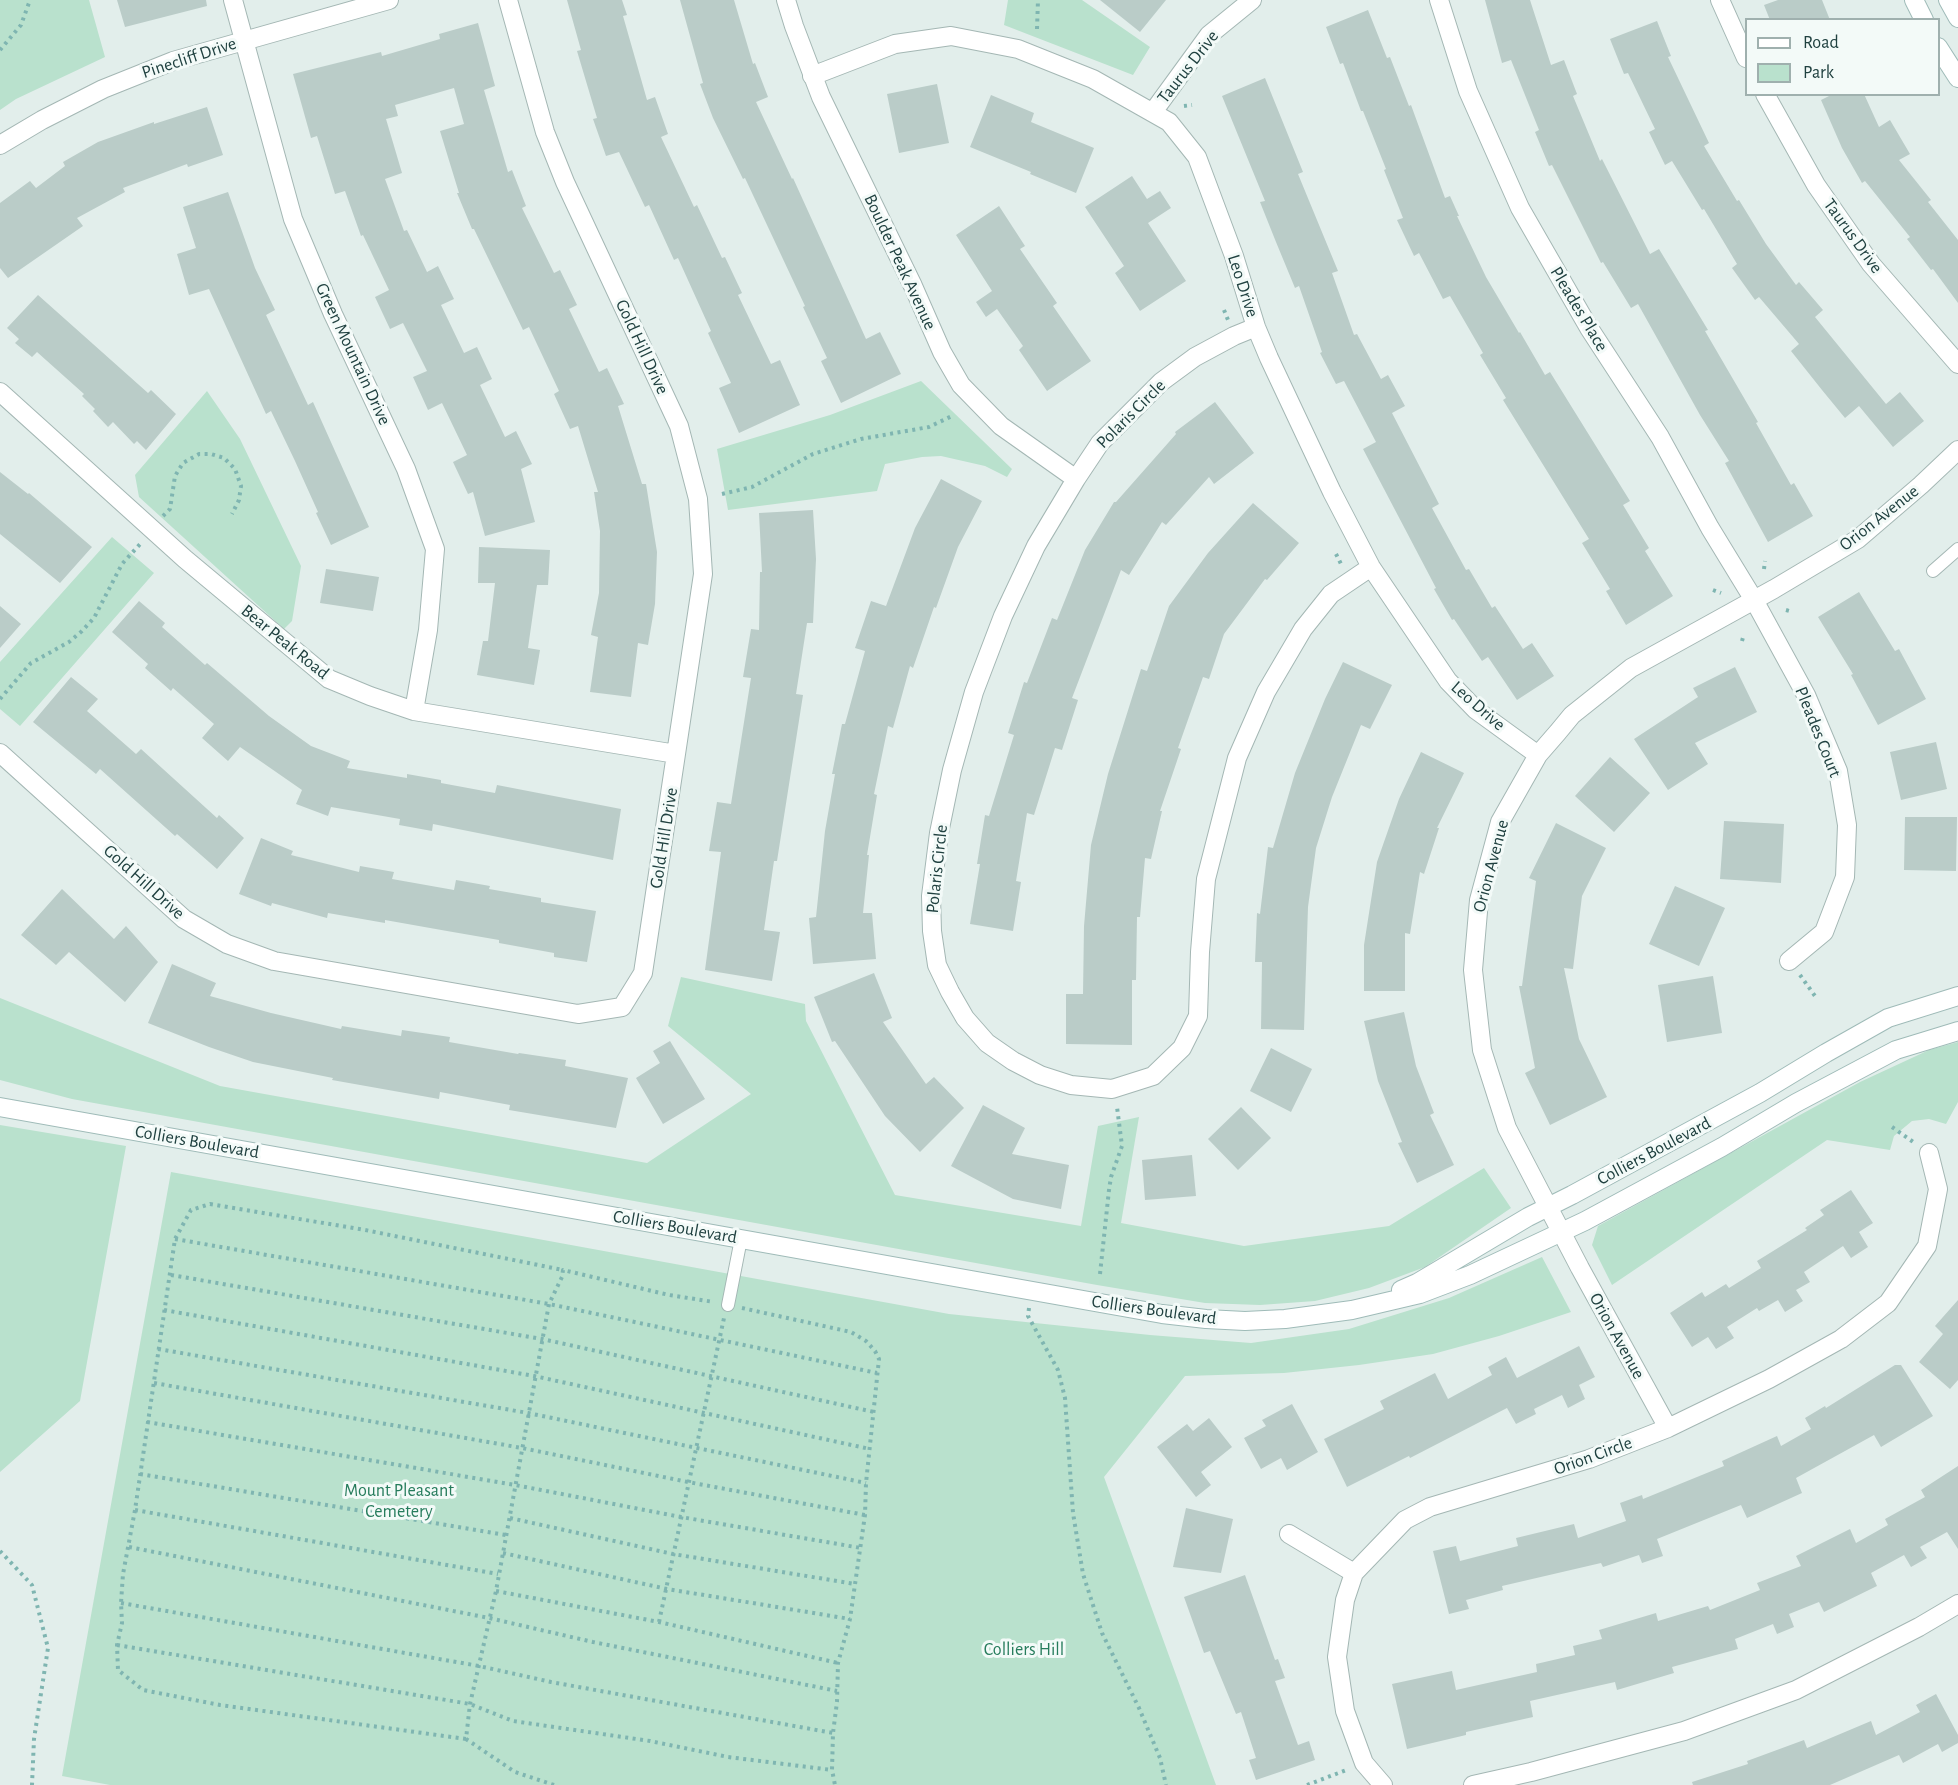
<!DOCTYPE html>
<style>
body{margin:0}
#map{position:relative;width:1958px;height:1785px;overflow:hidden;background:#e2eeeb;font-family:"Alegreya Sans",sans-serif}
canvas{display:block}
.legend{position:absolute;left:1745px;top:18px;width:195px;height:78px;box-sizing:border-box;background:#f3faf8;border:2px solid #9fb0ae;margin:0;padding:8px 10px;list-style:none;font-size:18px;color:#204140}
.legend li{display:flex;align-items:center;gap:12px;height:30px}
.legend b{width:30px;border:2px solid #9fb0ae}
</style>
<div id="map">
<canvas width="1958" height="1785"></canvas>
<ul class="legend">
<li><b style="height:8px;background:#fff"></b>Road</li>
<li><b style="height:16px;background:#b9e1cd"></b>Park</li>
</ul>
</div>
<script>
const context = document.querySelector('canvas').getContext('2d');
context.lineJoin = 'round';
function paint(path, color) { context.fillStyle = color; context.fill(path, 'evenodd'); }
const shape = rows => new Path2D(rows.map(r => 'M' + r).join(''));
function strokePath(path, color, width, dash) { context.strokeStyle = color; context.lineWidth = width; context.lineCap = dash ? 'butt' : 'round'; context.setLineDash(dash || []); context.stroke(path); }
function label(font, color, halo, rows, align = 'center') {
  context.font = font + ' "Alegreya Sans",sans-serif'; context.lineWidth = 6; context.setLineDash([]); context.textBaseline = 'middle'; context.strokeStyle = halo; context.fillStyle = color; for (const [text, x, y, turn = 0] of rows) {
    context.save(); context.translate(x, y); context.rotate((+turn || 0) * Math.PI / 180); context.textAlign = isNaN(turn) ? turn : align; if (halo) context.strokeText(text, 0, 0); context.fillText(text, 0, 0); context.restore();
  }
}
paint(shape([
 [0,0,89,0,105,57,16,99,0,110],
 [1008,0,1082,0,1150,47,1133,75,1004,25],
 [921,381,1012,469,1007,477,985,466,941,456,922,457,885,464,877,491,728,510,717,449,830,415],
 [207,391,240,439,301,566,292,621,284,629,139,497,135,475],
 [112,537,154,573,20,726,0,709,0,662],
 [681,977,805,1004,806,1021,895,1195,1081,1226,1098,1126,1139,1117,1121,1223,1244,1246,1389,1226,1484,1168,1511,1208,1425,1267,1369,1288,1315,1301,1260,1305,1205,1303,1097,1285,72,1099,0,1080,0,998,220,1086,647,1163,751,1094,668,1026],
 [1958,1042,1958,1102,1946,1124,1929,1119,1912,1121,1894,1136,1890,1150,1827,1140,1612,1285,1592,1245,1598,1226,1860,1082,1929,1050],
 [0,1125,126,1146,80,1401,0,1472],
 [171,1172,949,1314,1150,1335,1251,1343,1349,1329,1449,1298,1542,1257,1571,1312,1499,1336,1433,1354,1359,1365,1284,1373,1185,1376,1104,1477,1216,1785,110,1785,62,1776]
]), '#b9e1cd');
paint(shape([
 [117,0,206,0,207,6,125,27],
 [567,0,622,0,627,15,623,16,647,100,655,97,668,134,661,137,694,207,697,205,722,258,725,257,742,293,738,295,771,364,780,360,800,405,739,433,719,388,731,383,708,333,711,331,678,258,674,260,649,205,645,207,619,152,606,156,593,119,597,118,577,51,581,50],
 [680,0,734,0,753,64,755,63,768,97,756,102,792,179,793,178,866,339,880,332,901,374,841,403,821,361,827,358,803,307,805,306,745,178,743,179,713,118,700,84,703,83],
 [1100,0,1166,0,1140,32],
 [1485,0,1530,0,1551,65,1564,60,1577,94,1573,96,1600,161,1602,159,1650,254,1659,249,1708,330,1705,331,1758,422,1756,423,1791,485,1794,483,1813,516,1768,542,1725,463,1729,461,1700,415,1638,304,1631,308,1603,262,1601,263,1552,165,1549,166,1535,132,1539,130,1511,60,1502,63],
 [1778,0,1822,0,1830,20,1770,20,1764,5],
 [1368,10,1387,58,1390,57,1409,106,1411,105,1445,198,1450,196,1459,216,1457,216,1486,277,1519,333,1520,332,1545,375,1550,372,1630,501,1623,505,1649,548,1645,551,1673,596,1626,625,1606,591,1610,589,1582,543,1589,539,1503,400,1506,398,1480,355,1483,353,1450,296,1443,299,1419,253,1414,256,1397,220,1403,218,1384,170,1386,169,1363,111,1361,111,1343,63,1340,64,1326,27],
 [1657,21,1671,56,1668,57,1709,143,1704,146,1737,201,1739,200,1766,244,1796,285,1799,282,1823,310,1815,317,1886,404,1900,392,1924,421,1893,447,1859,406,1845,418,1822,390,1791,351,1799,344,1759,297,1755,300,1732,268,1737,264,1704,209,1702,210,1672,161,1665,165,1649,132,1655,129,1628,73,1624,74,1610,39],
 [478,23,495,86,484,90,508,172,512,170,526,206,522,208,554,273,560,270,577,305,569,309,599,372,607,368,624,404,618,406,642,484,646,484,657,552,655,604,648,645,638,643,631,697,590,692,598,637,591,635,599,593,600,531,594,492,598,492,578,426,570,429,554,394,559,391,529,327,523,330,474,229,472,229,457,193,459,193,440,131,464,124,454,88,395,105,398,116,386,119,402,173,385,179,404,231,407,230,427,272,438,266,454,299,441,305,464,353,477,347,492,379,480,385,505,437,516,431,532,464,521,469,535,522,485,536,473,492,468,494,453,462,467,455,442,403,428,410,413,377,427,371,403,323,390,329,375,297,389,290,363,235,361,236,345,191,335,194,317,136,311,138,293,74,381,52,382,56,440,39,439,34],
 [1265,78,1303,172,1298,174,1338,271,1332,273,1354,335,1357,334,1381,379,1388,375,1405,406,1392,413,1439,504,1432,508,1466,570,1469,569,1492,608,1495,606,1523,649,1532,643,1554,676,1517,700,1488,657,1482,661,1454,619,1452,620,1434,589,1436,588,1363,449,1376,442,1344,381,1336,384,1320,353,1322,352,1299,286,1295,288,1276,242,1260,202,1265,201,1222,96],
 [937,84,949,143,899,153,887,94],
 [1833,94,1864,94,1879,127,1890,120,1910,154,1899,160,1931,200,1928,202,1958,240,1958,303,1933,269,1931,270,1907,239,1910,237,1865,181,1862,183,1842,148,1821,100],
 [991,95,1034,113,1031,122,1094,148,1076,193,1030,174,1031,172,970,147],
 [207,107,223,155,188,167,187,164,123,188,125,192,77,218,83,226,8,278,0,268,0,203,30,181,36,188,65,166,63,162,98,142,154,122,154,124],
 [1132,176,1147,199,1160,191,1171,208,1148,223,1186,281,1140,311,1115,273,1124,266,1085,207],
 [228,192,255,268,275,310,266,315,308,405,313,402,369,527,331,545,316,513,318,512,295,461,271,411,266,414,209,289,189,295,177,254,196,248,183,207],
 [999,206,1025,246,1020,249,1057,303,1053,306,1091,361,1047,391,1019,350,1023,346,997,309,986,317,976,302,992,291,956,235],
 [38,295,148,393,151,390,176,414,146,450,137,441,134,444,113,422,108,427,93,411,95,409,82,396,84,394,37,352,32,357,15,343,19,339,7,328],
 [1215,402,1254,453,1214,484,1209,477,1166,525,1162,522,1129,575,1121,570,1072,698,1078,700,1062,750,1055,748,1034,815,1027,813,1016,881,1021,882,1013,931,970,924,980,864,977,864,985,815,989,816,1014,735,1008,733,1024,682,1027,683,1052,618,1057,620,1085,550,1114,502,1116,502,1176,434,1175,432],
 [0,472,28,494,29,493,92,547,60,583,0,534],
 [941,479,982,501,958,547,936,608,934,607,913,668,910,666,893,728,888,726,874,794,877,795,867,855,869,855,863,913,872,913,876,959,813,964,809,918,816,917,825,831,835,774,832,774,842,724,845,724,865,651,855,648,871,601,886,606,915,528],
 [1253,503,1299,543,1267,580,1265,579,1224,634,1209,679,1203,677,1178,748,1181,749,1160,811,1162,811,1151,859,1145,858,1140,917,1137,917,1136,980,1132,980,1132,1045,1066,1044,1066,994,1083,994,1084,926,1091,845,1108,774,1141,669,1147,671,1169,606,1208,553],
 [813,510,816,559,813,623,807,623,796,694,803,695,777,861,774,861,764,930,780,932,772,981,705,970,721,852,709,851,717,802,731,804,751,678,743,677,751,629,759,630,760,572,762,572,759,513],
 [479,547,550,550,548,585,537,585,528,648,540,650,534,685,477,675,483,641,488,641,495,583,478,583],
 [326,569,379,577,373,611,320,603],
 [1859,592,1895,651,1899,649,1926,699,1878,725,1851,675,1853,674,1818,617],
 [139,601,165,623,162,627,205,665,207,663,269,716,311,746,350,761,347,768,407,778,407,774,441,780,441,783,495,793,497,785,621,809,613,860,433,824,432,831,399,825,400,819,331,807,328,816,296,804,302,790,240,747,228,761,202,738,214,724,173,688,171,691,145,668,148,664,112,632],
 [0,606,21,624,0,648],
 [1343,662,1392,685,1370,729,1361,725,1332,797,1316,848,1308,907,1304,1030,1261,1029,1262,962,1255,962,1257,913,1260,914,1268,847,1273,848,1295,773,1325,699],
 [1735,667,1757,712,1695,743,1708,764,1668,790,1634,739,1698,697,1693,688],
 [71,677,98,699,87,711,136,754,141,749,217,818,219,815,244,838,217,869,177,834,175,836,100,769,96,774,33,722],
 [1936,742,1947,789,1901,800,1890,752],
 [1421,752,1464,773,1437,828,1439,828,1424,874,1420,872,1410,934,1405,933,1405,991,1364,991,1364,945,1377,862,1399,799],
 [1610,757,1650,793,1614,832,1575,796],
 [1905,817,1957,817,1956,871,1904,870],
 [1724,821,1784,824,1781,883,1720,879],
 [1556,823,1606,848,1582,896,1573,969,1564,968,1579,1039,1607,1097,1550,1125,1525,1073,1535,1068,1519,986,1522,986,1536,881,1529,878],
 [261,838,293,851,291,855,359,872,360,866,394,872,392,879,454,890,456,880,490,886,489,889,541,898,541,902,596,911,587,962,554,957,554,953,499,943,499,940,447,931,385,920,385,923,328,913,327,918,272,903,271,906,239,894],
 [1675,886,1725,908,1699,966,1649,944],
 [62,889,114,939,126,926,158,962,125,1002,69,952,56,965,21,935],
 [172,964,216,983,210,996,271,1013,341,1029,342,1026,401,1036,402,1030,450,1037,449,1042,518,1054,519,1053,566,1060,565,1066,628,1078,616,1128,509,1110,510,1105,440,1092,439,1099,332,1080,333,1078,253,1062,209,1047,148,1023],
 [874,973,892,1018,883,1022,926,1084,934,1077,964,1108,920,1152,885,1116,835,1041,832,1042,814,997],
 [1713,976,1722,1033,1667,1042,1658,985],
 [1404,1012,1416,1066,1434,1113,1430,1115,1454,1165,1417,1183,1398,1143,1402,1142,1378,1081,1364,1021],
 [670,1041,705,1099,663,1124,636,1078,660,1063,653,1051],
 [1271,1048,1312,1069,1291,1112,1250,1091],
 [983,1105,1025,1128,1012,1154,1069,1165,1061,1209,1013,1199,951,1166],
 [1241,1107,1271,1138,1238,1170,1208,1139],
 [1192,1155,1196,1196,1145,1200,1142,1160],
 [1851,1190,1873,1223,1859,1232,1868,1247,1851,1258,1843,1246,1804,1272,1810,1282,1796,1290,1803,1301,1785,1312,1778,1300,1759,1311,1757,1308,1727,1327,1734,1338,1716,1349,1708,1337,1692,1347,1670,1313,1702,1292,1705,1297,1726,1284,1729,1288,1761,1268,1757,1261,1807,1230,1805,1228,1824,1215,1820,1210],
 [1958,1300,1958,1380,1950,1389,1919,1362,1943,1334,1935,1326],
 [1579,1346,1595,1377,1579,1385,1585,1399,1568,1408,1562,1395,1534,1409,1536,1414,1516,1424,1507,1408,1410,1458,1409,1456,1347,1487,1324,1439,1384,1409,1380,1401,1435,1373,1448,1399,1492,1375,1488,1367,1506,1357,1517,1378],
 [1895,1365,1901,1365,1933,1416,1881,1447,1874,1435,1796,1478,1802,1493,1747,1518,1741,1505,1657,1539,1663,1556,1642,1563,1639,1555,1603,1567,1601,1563,1502,1586,1503,1590,1466,1600,1469,1609,1449,1614,1433,1551,1456,1546,1460,1561,1518,1546,1516,1538,1574,1524,1578,1538,1626,1521,1620,1503,1642,1495,1643,1499,1724,1466,1722,1461,1777,1436,1781,1446,1811,1429,1805,1418,1825,1406,1826,1408],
 [1292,1404,1318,1452,1287,1470,1281,1458,1261,1469,1244,1438,1266,1426,1262,1420],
 [1209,1418,1232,1447,1201,1472,1211,1485,1196,1497,1157,1447,1187,1424,1193,1431],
 [1958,1466,1958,1549,1947,1532,1920,1547,1927,1558,1911,1567,1904,1555,1871,1573,1877,1586,1824,1612,1819,1602,1789,1614,1794,1627,1777,1634,1773,1624,1735,1639,1738,1649,1672,1667,1674,1673,1617,1690,1615,1682,1530,1701,1533,1717,1466,1732,1466,1735,1407,1749,1392,1684,1452,1671,1456,1690,1537,1672,1536,1664,1575,1655,1573,1646,1602,1639,1599,1630,1656,1613,1658,1621,1708,1606,1710,1610,1760,1590,1757,1583,1801,1566,1796,1556,1850,1529,1856,1543,1888,1525,1885,1519,1925,1497,1921,1490],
 [1186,1508,1233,1519,1221,1573,1173,1567],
 [1245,1575,1275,1660,1278,1659,1285,1678,1275,1681,1298,1745,1309,1741,1315,1760,1256,1780,1249,1760,1256,1758,1241,1712,1236,1714,1210,1651,1204,1653,1184,1597],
 [1936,1694,1958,1735,1958,1743,1942,1752,1938,1744,1903,1763,1899,1755,1830,1785,1693,1785,1692,1782,1748,1764,1747,1761,1804,1740,1807,1748,1871,1721,1876,1735,1920,1712,1916,1705]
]), '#baccc8');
const lane = shape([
 [1933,571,1958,549],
 [728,1305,741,1239]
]);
const street = shape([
 [233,0,293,219,333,314,406,469,435,549,428,630,414,711],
 [786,0,794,26,821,97,913,286,942,352,961,385,1001,426,1076,479],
 [1439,0,1468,91,1520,208,1589,328,1660,437,1710,528,1754,600,1806,695,1838,771,1847,825,1845,877,1824,932,1789,961],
 [1720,0,1746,58],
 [812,76,895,44,951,36,1018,49,1093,79,1169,122,1197,157,1234,256,1256,327,1269,358,1332,492,1371,567,1448,681,1476,710,1538,755],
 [1765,94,1816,185,1871,264,1958,364],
 [1153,112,1209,35,1252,0],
 [0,145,42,120,103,89,173,61,389,0],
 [1256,327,1234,336,1195,357,1161,382,1100,443,1076,479,1036,546,1003,616,974,692,952,770,939,833,931,896,932,931,937,965,950,992,965,1018,987,1043,1013,1061,1040,1075,1071,1085,1112,1089,1153,1076,1182,1048,1198,1016,1200,952,1206,879,1237,758,1266,692,1303,629,1331,594,1371,567],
 [0,392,185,559,329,679,370,696,414,711,676,754],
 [0,753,184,919,227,944,274,961,578,1014,622,1007,643,973,676,754,703,574,698,499,679,426,565,182,545,132,508,0],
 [1668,1428,1580,1268,1507,1128,1482,1050,1473,970,1479,900,1500,822,1538,755,1558,732,1572,715,1631,668,1774,589,1858,539,1921,485,1958,450],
 [1289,1534,1354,1573],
 [1383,1785,1364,1763,1345,1711,1337,1657,1345,1600,1354,1573,1405,1520,1430,1507,1589,1459,1668,1428,1769,1379,1841,1339,1888,1303,1927,1246,1938,1189,1929,1153],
 [1473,1785,1531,1772,1684,1731,1796,1690,1919,1627,1958,1604]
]);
const secondary = shape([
 [1914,0,1924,20],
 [1948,0,1958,18],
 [1938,47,1958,78],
 [0,1107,1162,1314,1206,1319,1245,1321,1285,1319,1352,1310,1420,1294,1470,1275,1585,1221,1722,1147,1796,1103,1896,1050,1958,1031],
 [1401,1290,1417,1283,1528,1217,1572,1195,1760,1093,1826,1053,1888,1018,1958,996]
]);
strokePath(lane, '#a4b7b4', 14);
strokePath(street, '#a4b7b4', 20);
strokePath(secondary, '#9fbbb8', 20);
strokePath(shape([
 [1037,29,1038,0],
 [0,50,21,25,30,0],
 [1184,106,1192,105],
 [1224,310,1228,320],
 [722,494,752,487,813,454,861,439,929,427,954,415],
 [163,516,170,509,175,476,183,463,199,454,211,454,224,458,235,469,241,486,239,500,232,514],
 [1336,554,1341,564],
 [1764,569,1765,561],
 [1713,590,1721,593],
 [1786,610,1793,612],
 [1742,641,1744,634],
 [0,699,31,663,69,642,82,631,94,618,122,564,141,543],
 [1800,975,1815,996],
 [1892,1127,1916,1144],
 [175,1239,549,1304,877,1373],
 [1100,1274,1109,1190,1111,1177,1122,1146,1117,1107],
 [171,1275,542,1339,874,1412],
 [742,1308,851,1332,866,1341,875,1351,879,1359,866,1483,865,1515,850,1619,838,1663,837,1702,833,1733,832,1770,835,1785],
 [1029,1308,1028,1316,1058,1370,1065,1398,1073,1513,1083,1574,1102,1633,1139,1708,1160,1758,1166,1785],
 [164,1310,534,1376,870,1449],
 [158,1349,528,1413,866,1483],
 [154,1383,522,1448,688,1482,865,1515],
 [147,1422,515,1485,681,1517,861,1548],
 [140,1474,506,1535],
 [135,1510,498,1574],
 [510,1518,673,1554,855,1584],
 [129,1547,489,1618,593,1642,837,1691],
 [0,1551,32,1585,48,1648,34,1739,32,1785],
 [503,1553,667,1589,850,1619],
 [496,1591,659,1622,838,1663],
 [121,1603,479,1666,551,1682,833,1733],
 [659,1622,724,1318],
 [117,1645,470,1704,513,1721,650,1741,728,1757,832,1770],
 [466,1739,220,1705,143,1690,118,1670,117,1645,122,1623,121,1603,123,1574,135,1510,175,1239,191,1210,210,1204,365,1230,563,1270],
 [554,1785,515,1772,466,1739,470,1704,496,1591,549,1304,562,1277,563,1270,669,1295,714,1302],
 [1307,1785,1349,1769]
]), '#7fb5b1', 4, [3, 4.5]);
strokePath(lane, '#fff', 12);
strokePath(street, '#fff', 18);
strokePath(secondary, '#fff', 18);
label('18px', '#204140', '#f3faf8', [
 ["Pinecliff Drive",189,58,-18],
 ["Taurus Drive",1188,67,-52],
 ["Taurus Drive",1853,236,54],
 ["Boulder Peak Avenue",900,262,65],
 ["Leo Drive",1243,286,72],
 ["Pleades Place",1579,309,59],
 ["Gold Hill Drive",642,347,65],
 ["Green Mountain Drive",353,354,65],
 ["Polaris Circle",1131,414,-45],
 ["Orion Avenue",1879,518,-38],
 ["Bear Peak Road",285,642,39],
 ["Leo Drive",1478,706,41],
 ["Pleades Court",1818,732,68],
 ["Gold Hill Drive",664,838,-81],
 ["Orion Avenue",1491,866,-75],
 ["Polaris Circle",937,869,-84],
 ["Gold Hill Drive",144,882,42],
 ["Colliers Boulevard",197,1142,10],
 ["Colliers Boulevard",1654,1151,-28],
 ["Colliers Boulevard",675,1227,10],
 ["Colliers Boulevard",1154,1310,8],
 ["Orion Avenue",1617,1336,61],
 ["Orion Circle",1593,1456,-20]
]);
label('18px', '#267c5c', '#f3faf8', [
 ["Mount Pleasant",399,1491],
 ["Cemetery",399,1512],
 ["Colliers Hill",1024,1650]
]);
</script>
